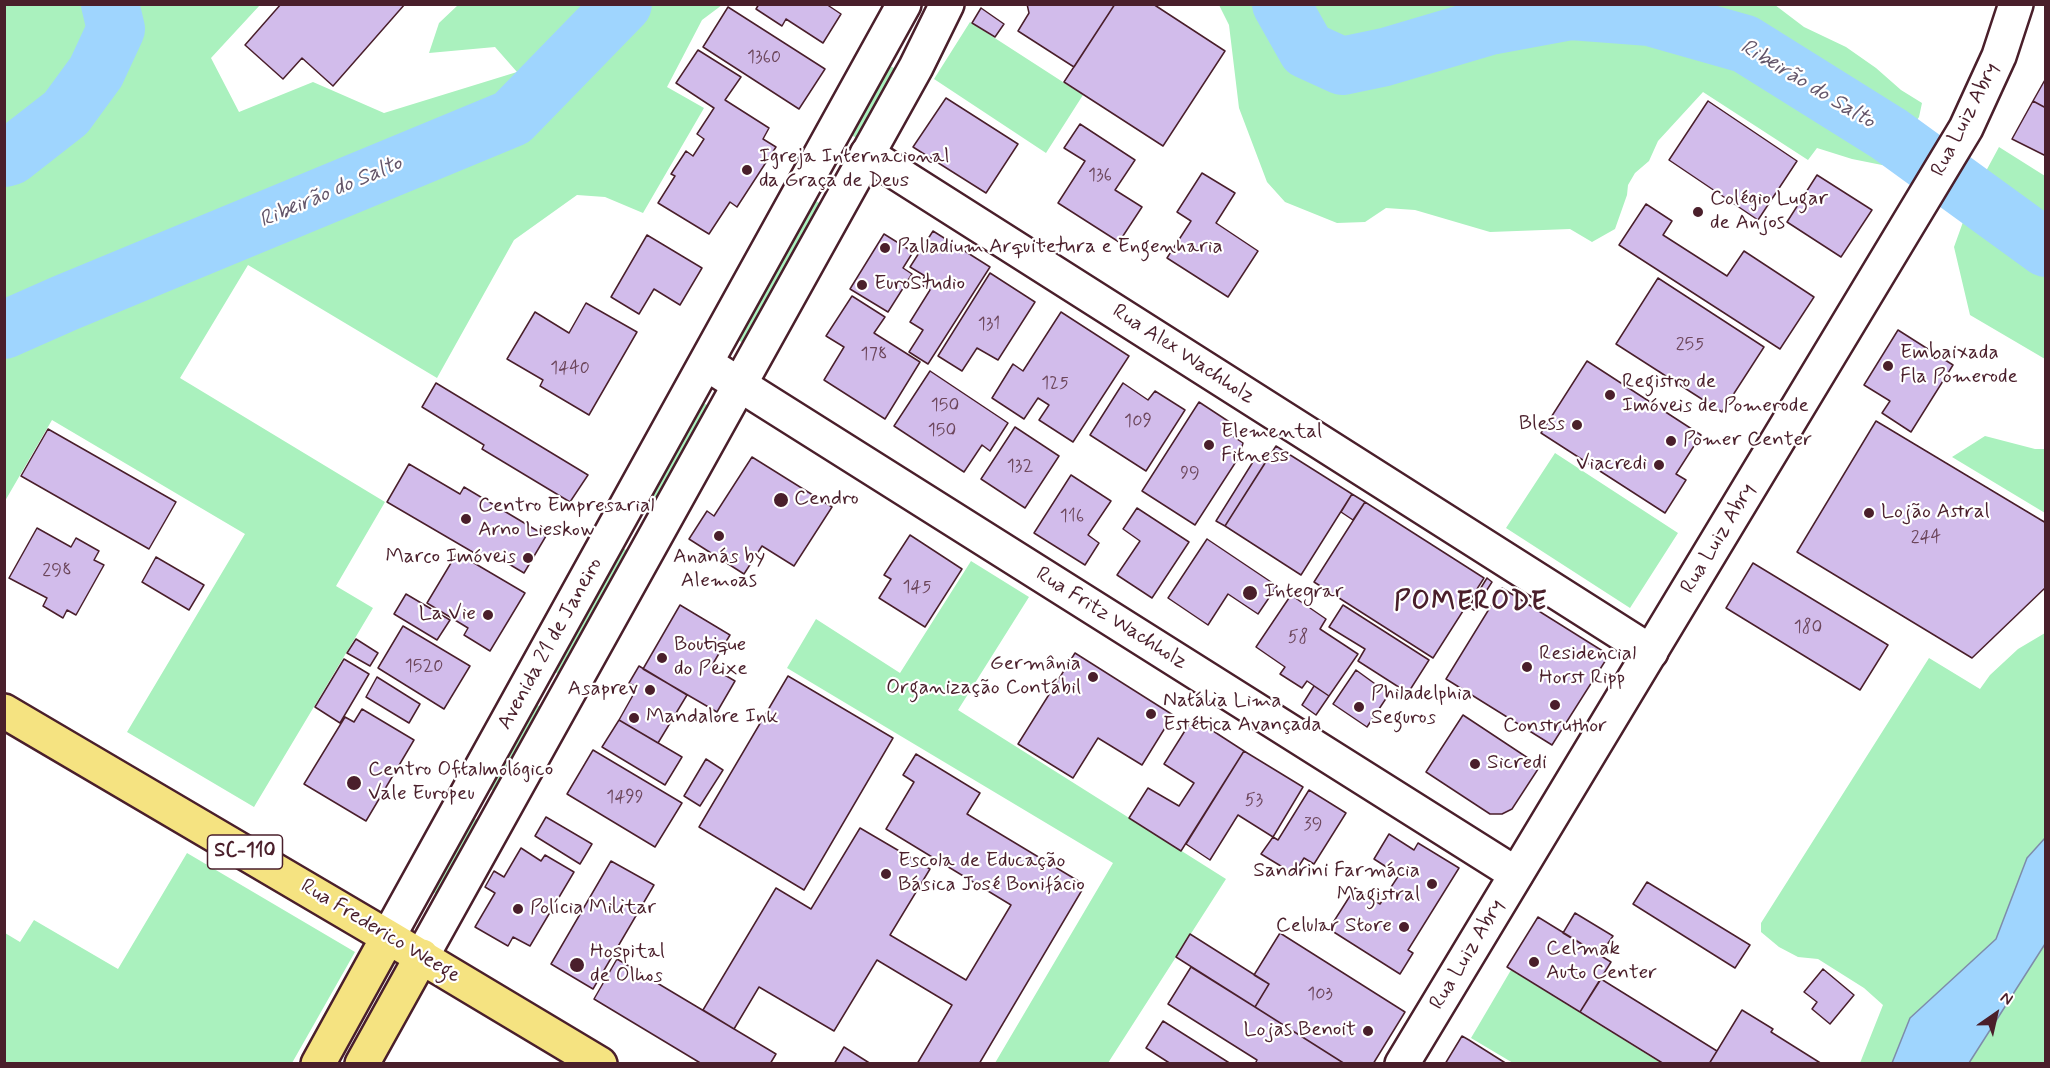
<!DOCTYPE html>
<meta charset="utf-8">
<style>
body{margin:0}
#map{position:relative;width:2050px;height:1068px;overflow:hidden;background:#fff;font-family:Mynerve,sans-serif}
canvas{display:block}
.frame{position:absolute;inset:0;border:6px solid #4a1f2b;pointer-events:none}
.north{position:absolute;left:1966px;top:984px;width:60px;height:60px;-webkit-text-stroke:4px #fff;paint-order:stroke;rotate:34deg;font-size:16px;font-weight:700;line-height:24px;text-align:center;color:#4a1f2b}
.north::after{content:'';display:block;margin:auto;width:21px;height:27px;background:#4a1f2b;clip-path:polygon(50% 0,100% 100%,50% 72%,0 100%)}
</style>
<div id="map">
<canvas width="2050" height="1068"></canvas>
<div class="frame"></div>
<div class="north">N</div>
</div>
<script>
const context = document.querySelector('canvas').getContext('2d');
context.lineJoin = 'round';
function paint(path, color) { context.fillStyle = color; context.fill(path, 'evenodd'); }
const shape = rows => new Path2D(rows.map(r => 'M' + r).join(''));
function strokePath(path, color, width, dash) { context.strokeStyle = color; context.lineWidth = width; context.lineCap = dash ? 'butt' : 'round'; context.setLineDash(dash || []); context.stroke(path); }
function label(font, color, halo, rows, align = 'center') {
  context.font = font + ' Mynerve,sans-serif'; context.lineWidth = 4.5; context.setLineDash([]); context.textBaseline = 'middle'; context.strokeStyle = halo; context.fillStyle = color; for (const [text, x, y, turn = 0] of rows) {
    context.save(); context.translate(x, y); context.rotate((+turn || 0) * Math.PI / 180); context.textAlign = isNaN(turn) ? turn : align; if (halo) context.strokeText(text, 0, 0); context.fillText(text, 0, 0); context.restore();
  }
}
paint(shape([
 [5,4,260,5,211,58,239,112,313,82,384,113,517,72,495,47,429,53,439,23,458,5,722,5,702,20,667,87,704,108,643,213,605,197,577,195,514,240,437,378,248,265,180,378,385,502,336,586,373,608,254,807,127,732,245,534,52,420,5,501],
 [1219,5,1775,5,1804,27,1846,47,1876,68,1901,90,1922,103,1919,117,1887,166,1852,159,1817,148,1808,160,1703,92,1658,141,1649,161,1635,173,1628,185,1627,195,1615,229,1592,242,1570,229,1490,232,1415,210,1386,208,1365,222,1337,223,1285,202,1267,182,1239,108,1229,25],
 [970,22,1083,95,1046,153,934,79],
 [888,65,898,70,861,140,851,135],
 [1999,147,2045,176,2045,359,1970,315,1954,247,1972,197],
 [814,200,823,205,747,345,738,340],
 [703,403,713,408,654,514,645,509],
 [1985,436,2035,449,2045,449,2045,513,1952,457],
 [1555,453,1678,533,1630,608,1506,528],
 [623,548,631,553,562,676,553,671],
 [971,561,1029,597,958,710,1226,879,1108,1063,995,1063,1113,863,787,668,816,619,900,673],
 [2045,633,2045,838,2027,858,1996,939,1910,1018,1892,1063,1860,1063,1883,1005,1864,988,1818,959,1798,957,1779,947,1761,932,1761,923,1929,658,1980,689,1990,675,2018,649],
 [537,705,546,710,499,794,490,789],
 [473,818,482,822,439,896,431,891],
 [187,853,355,952,292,1063,5,1063,5,933,20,942,34,920,118,969],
 [2045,944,2045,1063,1969,1063],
 [1511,970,1661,1063,1513,1063,1471,1038]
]), '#aaf1be');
const water = shape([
 [2045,838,2045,944,1969,1063,1892,1063,1910,1018,1996,939,2027,858,2045,838]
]);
paint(water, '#9fd5fe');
strokePath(water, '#7d8caa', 1.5);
strokePath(shape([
 [1281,4,1307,50,1342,66,1385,57,1490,26,1571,11,1650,17,1745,44,1889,134,2046,248],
 [4,158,11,156,66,113,96,72,116,29,110,4],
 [4,330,65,303,512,118,623,4]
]), '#9fd5fe', 58);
const building = shape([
 [281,4,405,4,333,86,302,58,283,79,245,45,281,4],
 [759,4,826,4,841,14,823,43,786,19,782,26,756,9,759,4],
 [1027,4,1115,4,1074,67,1018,31,1029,13,1027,4],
 [1115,4,1153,4,1225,51,1163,146,1064,82,1115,4],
 [728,7,825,69,799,109,703,47,728,7],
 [981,8,1004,24,995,37,972,23,981,8],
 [698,50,741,77,725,100,769,128,763,139,776,147,737,207,730,202,709,234,658,203,675,176,671,174,686,151,693,156,704,139,697,134,714,108,676,83,698,50],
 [2046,78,2046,108,2033,101,2046,78],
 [946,98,1018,144,986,193,913,147,946,98],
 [1708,101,1797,161,1758,220,1669,160,1708,101],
 [2033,101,2046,108,2046,156,2012,139,2033,101],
 [1080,124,1135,160,1115,190,1142,207,1119,242,1058,203,1085,161,1064,148,1080,124],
 [1202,173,1235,193,1216,223,1258,251,1228,297,1167,258,1191,221,1177,212,1202,173],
 [1817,175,1872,210,1841,257,1787,222,1817,175],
 [1646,204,1672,221,1663,235,1727,276,1744,251,1814,297,1780,349,1619,245,1646,204],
 [933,231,990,267,928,364,909,352,923,330,910,322,930,290,920,284,925,276,910,267,933,231],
 [884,234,913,252,903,268,912,274,888,312,850,289,884,234],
 [647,235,702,268,680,305,654,289,639,314,611,297,647,235],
 [990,273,1035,302,998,360,977,348,962,371,938,356,990,273],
 [1658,278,1764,347,1722,412,1616,344,1658,278],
 [852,296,885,317,874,333,920,362,885,419,824,380,844,347,826,336,852,296],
 [586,303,637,332,589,415,540,386,543,380,507,359,535,312,569,333,586,303],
 [1061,312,1129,356,1073,442,1039,420,1049,405,1038,398,1024,419,992,398,1013,364,1023,371,1061,312],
 [1898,330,1953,365,1911,432,1882,413,1890,401,1864,385,1898,330],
 [1587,361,1701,435,1676,474,1686,480,1665,513,1541,433,1587,361],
 [930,371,1008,423,990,451,982,445,964,472,894,426,930,371],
 [436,383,588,475,570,502,482,449,484,445,422,407,436,383],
 [1123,383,1148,400,1155,391,1185,410,1146,471,1090,435,1123,383],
 [1199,402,1231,423,1231,435,1243,443,1239,457,1195,525,1142,491,1199,402],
 [1876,421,2046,523,2046,587,1972,658,1797,552,1876,421],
 [1015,427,1059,456,1025,508,981,479,1015,427],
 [48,429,176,502,149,549,21,476,48,429],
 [1276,446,1352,494,1301,575,1225,526,1276,446],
 [752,457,832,507,794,566,762,546,744,574,689,539,707,511,714,516,752,457],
 [1256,457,1265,463,1225,526,1216,521,1256,457],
 [409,464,460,494,464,487,546,536,524,573,492,554,488,561,387,502,409,464],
 [1071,475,1111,501,1088,535,1099,543,1085,565,1034,533,1071,475],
 [1352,494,1365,502,1353,520,1341,512,1352,494],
 [1365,502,1484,578,1433,658,1314,582,1365,502],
 [1137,508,1189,542,1152,598,1117,575,1140,541,1123,529,1137,508],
 [37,528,71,547,76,538,99,551,94,560,104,565,76,615,67,610,63,618,43,606,47,598,9,578,37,528],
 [910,535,962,569,925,627,879,598,891,579,884,575,910,535],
 [1207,539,1277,586,1258,614,1228,594,1208,625,1168,598,1207,539],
 [457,553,525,593,490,651,464,635,468,628,427,603,457,553],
 [156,557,204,585,189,610,142,582,156,557],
 [1753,563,1888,645,1860,690,1726,608,1753,563],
 [1487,578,1492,582,1474,610,1469,607,1487,578],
 [1502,588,1609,655,1552,745,1446,679,1502,588],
 [406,594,450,620,437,640,394,614,406,594],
 [1291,595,1326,619,1320,629,1358,654,1329,696,1307,681,1302,688,1280,674,1285,667,1256,647,1291,595],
 [680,605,730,635,711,667,735,681,717,712,643,669,680,605],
 [1343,605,1429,660,1408,693,1358,661,1365,649,1329,627,1343,605],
 [403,626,470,666,444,709,378,668,403,626],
 [356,639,378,653,370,666,347,653,356,639],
 [1075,653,1173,715,1142,765,1098,738,1073,778,1018,744,1075,653],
 [344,659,369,674,340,723,315,707,344,659],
 [639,666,687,695,658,743,619,720,637,688,629,683,639,666],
 [1356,670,1389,694,1367,727,1333,704,1356,670],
 [788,676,893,738,804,890,699,827,788,676],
 [377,677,420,704,409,723,366,697,377,677],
 [1314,686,1329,696,1316,715,1302,705,1314,686],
 [362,709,414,740,366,821,304,784,345,717,354,722,362,709],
 [1463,715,1540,766,1512,809,1502,814,1490,814,1426,772,1463,715],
 [1193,718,1244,751,1181,851,1129,818,1148,788,1179,806,1194,783,1164,764,1193,718],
 [619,720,682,757,665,785,602,747,619,720],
 [593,750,682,803,655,847,567,794,593,750],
 [1244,751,1303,787,1273,837,1238,815,1210,860,1186,844,1244,751],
 [916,754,980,793,967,814,1085,885,979,1064,917,1064,952,1005,877,960,834,1031,759,987,734,1029,703,1010,776,888,811,909,860,828,930,869,890,935,966,980,1011,905,886,829,914,782,903,775,916,754],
 [706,759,723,770,700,806,684,796,706,759],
 [1309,790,1346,813,1314,864,1304,858,1294,874,1261,854,1273,837,1278,840,1309,790],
 [546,817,592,844,580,864,535,836,546,817],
 [1389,834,1414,850,1418,843,1459,868,1408,950,1413,953,1400,974,1329,929,1355,888,1380,904,1399,875,1374,859,1389,834],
 [521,848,541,861,545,855,574,872,530,946,513,937,508,946,475,927,495,893,485,887,494,871,504,877,521,848],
 [611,861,654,885,593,989,551,964,611,861],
 [1647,882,1750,945,1735,968,1633,904,1647,882],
 [1575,913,1613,936,1600,955,1563,933,1575,913],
 [1538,917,1611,962,1580,1012,1507,967,1538,917],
 [1280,933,1405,1012,1373,1064,1345,1064,1255,1007,1269,984,1254,975,1280,933],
 [1190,934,1269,984,1255,1007,1176,957,1190,934],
 [617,959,776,1054,770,1064,702,1064,594,999,617,959],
 [1191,967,1255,1007,1345,1064,1255,1064,1257,1060,1168,1004,1191,967],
 [1823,969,1854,995,1830,1024,1812,1009,1817,1002,1804,992,1823,969],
 [1601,979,1717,1051,1709,1064,1664,1064,1580,1012,1601,979],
 [1742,1010,1773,1029,1771,1032,1822,1064,1709,1064,1742,1010],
 [1163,1021,1231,1064,1171,1064,1146,1048,1163,1021],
 [1462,1036,1469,1040,1507,1064,1445,1064,1462,1036],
 [844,1047,871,1064,834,1064,844,1047]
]);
paint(building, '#d2bceb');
strokePath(building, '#4a1f2b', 1.5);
const street = shape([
 [867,154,1651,652],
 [707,364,1516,874]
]);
const secondary = shape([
 [388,937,904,4],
 [422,956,916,67,947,4],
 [1402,1064,1966,128,1999,56,2016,4]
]);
const primary = shape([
 [4,711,388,937,600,1064],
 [318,1064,388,937],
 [362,1064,422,956]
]);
strokePath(street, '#4a1f2b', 38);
strokePath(secondary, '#4a1f2b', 38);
strokePath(primary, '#4a1f2b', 38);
strokePath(street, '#fff', 33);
strokePath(secondary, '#fff', 33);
strokePath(primary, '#f5e381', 33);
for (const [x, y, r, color] of [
 [747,170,6,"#4a1f2b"],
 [1698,212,6,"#4a1f2b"],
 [885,248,6,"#4a1f2b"],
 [862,285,6,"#4a1f2b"],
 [1888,366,6,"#4a1f2b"],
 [1610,395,6,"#4a1f2b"],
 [1577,425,6,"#4a1f2b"],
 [1671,441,6,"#4a1f2b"],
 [1209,445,6,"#4a1f2b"],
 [1659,465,6,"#4a1f2b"],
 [781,500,8,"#4a1f2b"],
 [1869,513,6,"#4a1f2b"],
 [466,519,6,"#4a1f2b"],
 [719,536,6,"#4a1f2b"],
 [528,558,6,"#4a1f2b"],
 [1250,593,8,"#4a1f2b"],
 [488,615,6,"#4a1f2b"],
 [662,658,6,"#4a1f2b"],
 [1527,667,6,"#4a1f2b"],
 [1093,677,6,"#4a1f2b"],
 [650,690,6,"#4a1f2b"],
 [1555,705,6,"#4a1f2b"],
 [1359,707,6,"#4a1f2b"],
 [1151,714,6,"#4a1f2b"],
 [634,718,6,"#4a1f2b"],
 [1475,764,6,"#4a1f2b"],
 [354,783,8,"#4a1f2b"],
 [886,874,6,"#4a1f2b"],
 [1432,884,6,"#4a1f2b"],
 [518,909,6,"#4a1f2b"],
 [1404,927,6,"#4a1f2b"],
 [1534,962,6,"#4a1f2b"],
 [577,965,8,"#4a1f2b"],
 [1368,1031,6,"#4a1f2b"]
]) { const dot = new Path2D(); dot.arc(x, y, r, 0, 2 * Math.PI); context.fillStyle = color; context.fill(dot); strokePath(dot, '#fff', 2); }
label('18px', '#6c465b', null, [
 ["1360",764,58],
 ["136",1100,176],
 ["131",989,325],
 ["255",1690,345],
 ["178",874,355],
 ["1440",570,369],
 ["125",1055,384],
 ["150",945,406],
 ["109",1138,422],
 ["150",942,431],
 ["132",1020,467],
 ["99",1190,474],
 ["116",1072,517],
 ["244",1926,538],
 ["298",57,571],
 ["145",917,588],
 ["180",1808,628],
 ["58",1298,638],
 ["1520",424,667],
 ["1499",625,798],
 ["53",1254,801],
 ["39",1313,825],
 ["103",1320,995]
]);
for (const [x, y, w] of [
 [245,852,75]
]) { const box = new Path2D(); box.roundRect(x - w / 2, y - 17, w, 34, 4.5); context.fillStyle = '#fff'; context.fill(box); strokePath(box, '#4a1f2b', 1.5); }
label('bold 20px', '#4a1f2b', null, [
 ["SC-110",245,852]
]);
label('21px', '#4a1f2b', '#fff', [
 ["Rua Luiz Abry",1966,120,-63],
 ["Rua Alex Wachholz",1183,355,33],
 ["Rua Luiz Abry",1719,539,-59],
 ["Rua Fritz Wachholz",1111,619,32],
 ["Avenida 21 de Janeiro",551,644,-61],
 ["Rua Frederico Weege",380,932,31],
 ["Rua Luiz Abry",1468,955,-59]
]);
label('21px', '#4a1f2b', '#fff', [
 ["Igreja Internacional",759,158],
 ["da Graça de Deus",759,182],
 ["Colégio Lugar",1710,200],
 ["de Anjos",1710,224],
 ["Palladium Arquitetura e Engenharia",897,248],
 ["EuroStudio",874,285],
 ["Embaixada",1900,354],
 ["Fla Pomerode",1900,378],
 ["Registro de",1622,383],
 ["Imóveis de Pomerode",1622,407],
 ["Bless",1565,425,"right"],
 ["Elemental",1221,433],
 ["Fitness",1221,457],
 ["Pomer Center",1683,441],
 ["Viacredi",1647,465,"right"],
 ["Cendro",794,500],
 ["Centro Empresarial",478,507],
 ["Arno Lieskow",478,531],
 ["Lojão Astral",1881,513],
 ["Marco Imóveis",516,558,"right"],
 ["Ananás by",719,558,"center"],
 ["Alemoas",719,582,"center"],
 ["Integrar",1264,593],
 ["La Vie",476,615,"right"],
 ["Boutique",674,646],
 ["do Peixe",674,670],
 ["Residencial",1539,655],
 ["Horst Ripp",1539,679],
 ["Germânia",1081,665,"right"],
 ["Organização Contábil",1081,689,"right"],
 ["Asaprev",638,690,"right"],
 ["Philadelphia",1371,695],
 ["Seguros",1371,719],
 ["Natália Lima",1163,702],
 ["Estética Avançada",1163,726],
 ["Mandalore Ink",646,718],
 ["Construthor",1555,727,"center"],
 ["Sicredi",1487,764],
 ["Centro Oftalmológico",368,771],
 ["Vale Europeu",368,795],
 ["Escola de Educação",898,862],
 ["Básica José Bonifácio",898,886],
 ["Sandrini Farmácia",1420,872,"right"],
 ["Magistral",1420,896,"right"],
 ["Polícia Militar",530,909],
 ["Celular Store",1392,927,"right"],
 ["Celmak",1546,950],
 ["Auto Center",1546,974],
 ["Hospital",590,953],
 ["de Olhos",590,977],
 ["Lojas Benoit",1356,1031,"right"]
], 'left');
label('italic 22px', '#64566a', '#fff', [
 ["Ribeirão do Salto",1807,85,31],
 ["Ribeirão do Salto",331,193,-23]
]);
context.letterSpacing = '1.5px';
label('bold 27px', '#4a1f2b', '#fff', [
 ["POMERODE",1471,603]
]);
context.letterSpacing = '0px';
</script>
